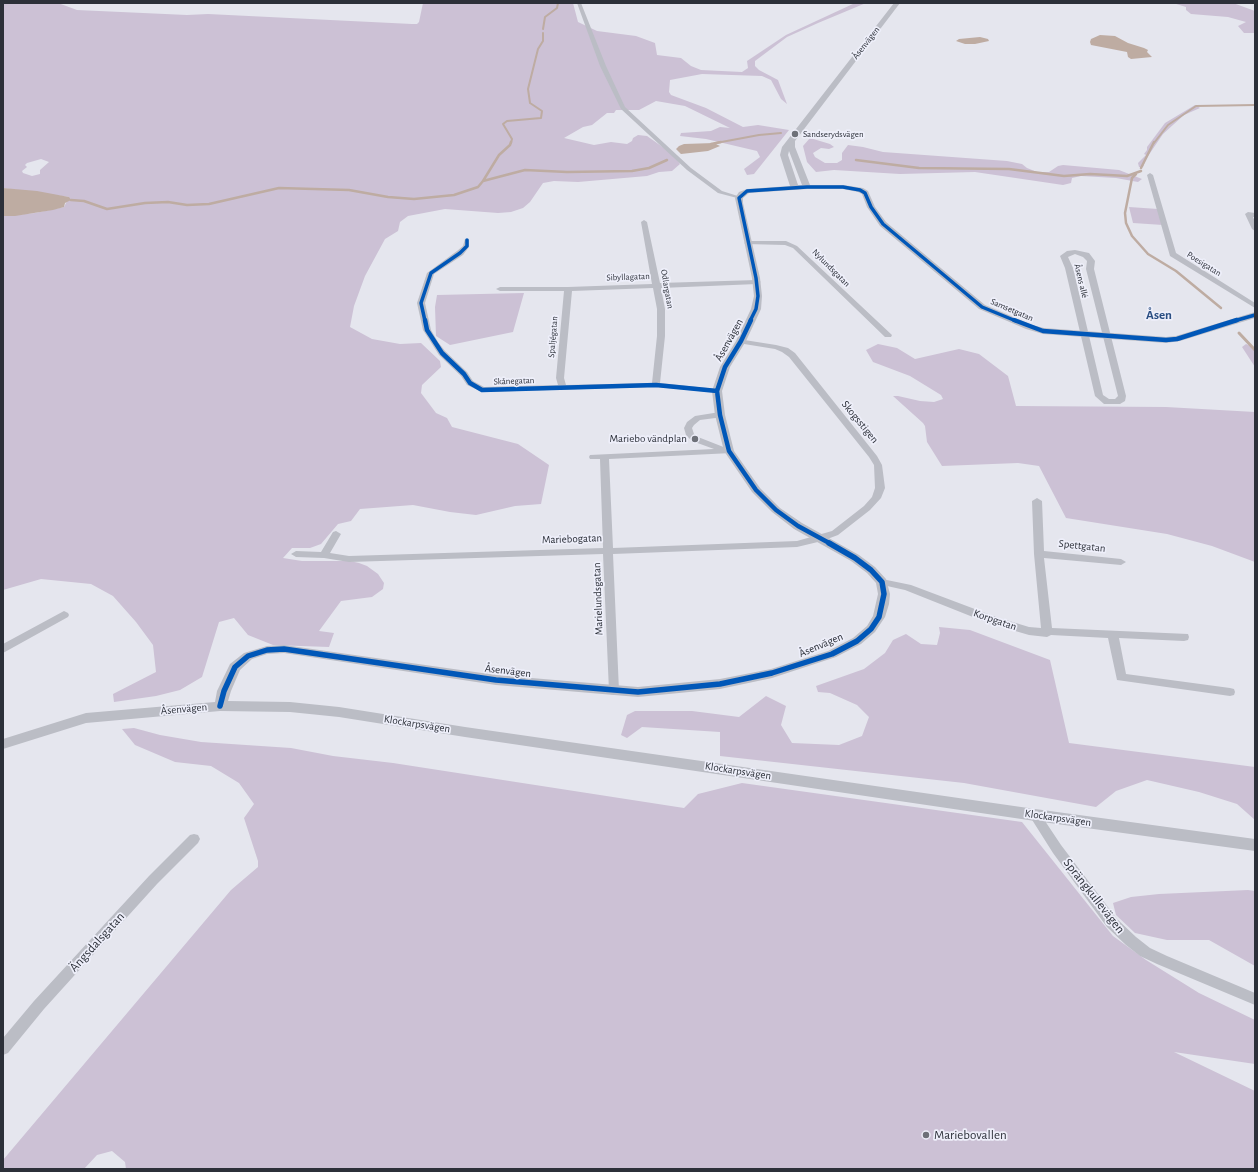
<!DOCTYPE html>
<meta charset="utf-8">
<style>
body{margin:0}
#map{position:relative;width:1258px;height:1172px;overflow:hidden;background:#e5e6ee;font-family:"Alegreya Sans",sans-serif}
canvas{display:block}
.frame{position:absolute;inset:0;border:4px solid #2c3039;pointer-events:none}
</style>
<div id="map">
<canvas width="1258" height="1172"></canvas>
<div class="frame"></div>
</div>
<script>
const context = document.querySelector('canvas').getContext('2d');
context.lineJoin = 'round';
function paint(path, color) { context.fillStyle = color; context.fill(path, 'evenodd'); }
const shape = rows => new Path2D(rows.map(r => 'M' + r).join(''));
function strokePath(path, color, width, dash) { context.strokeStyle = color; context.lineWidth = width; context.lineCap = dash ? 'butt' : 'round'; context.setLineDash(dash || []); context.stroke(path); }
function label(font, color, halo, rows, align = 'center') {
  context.font = font + ' "Alegreya Sans",sans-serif'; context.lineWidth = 3.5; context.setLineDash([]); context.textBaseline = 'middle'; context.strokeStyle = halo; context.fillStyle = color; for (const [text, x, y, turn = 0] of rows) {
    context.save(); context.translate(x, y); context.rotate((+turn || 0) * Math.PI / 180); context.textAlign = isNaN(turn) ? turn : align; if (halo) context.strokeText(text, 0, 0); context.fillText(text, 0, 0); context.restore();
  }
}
paint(shape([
 [3,3,58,3,77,10,187,15,208,14,412,24,417,24,419,22,423,3,573,3,578,22,597,31,636,36,655,43,657,55,681,58,691,66,701,70,742,72,748,68,747,61,786,35,855,3,866,3,818,23,787,37,755,61,755,66,759,70,778,80,787,104,781,99,771,80,762,76,702,74,670,80,669,92,671,95,706,108,743,127,758,125,789,130,754,174,747,175,744,169,760,157,757,151,706,139,680,136,681,133,711,131,720,127,730,128,685,106,656,101,639,110,616,110,614,113,607,113,592,125,583,127,564,138,594,145,611,142,627,144,632,141,633,138,638,135,647,136,674,155,680,164,672,171,659,172,647,176,578,182,554,181,543,183,530,202,523,208,511,212,498,213,445,209,408,216,400,222,398,231,385,239,365,276,354,306,350,327,372,339,400,344,421,343,440,361,441,367,422,385,421,393,436,413,447,418,452,427,518,444,549,465,541,504,515,506,476,515,450,512,413,505,360,509,351,521,338,524,321,544,310,548,292,548,283,558,302,561,350,561,359,563,367,566,378,574,384,583,383,589,372,597,341,601,319,631,334,633,329,647,273,645,248,635,234,618,219,622,202,677,180,690,156,696,114,702,113,694,156,672,153,645,136,622,113,596,91,584,41,579,3,590,3,216,35,213,64,207,69,197,3,188],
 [41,159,49,162,40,170,40,174,32,176,23,173,22,171,27,167,25,165,27,163],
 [1173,3,1233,3,1255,11,1255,33,1244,33,1238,26,1246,22,1228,17,1191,14,1186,10,1186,7],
 [1195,105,1200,108,1184,115,1163,134,1146,159,1143,167,1139,167,1138,163,1146,155,1144,154,1147,150,1147,147,1165,123],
 [810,138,830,144,834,147,829,149,821,148,813,153,815,157,825,163,837,163,842,160,842,153,848,145,863,147,883,152,1007,161,1022,164,1027,168,1037,172,1049,172,1058,166,1063,165,1119,170,1142,179,1138,182,1116,178,1081,176,1072,178,1071,183,1063,185,975,172,900,174,834,170,816,172,807,162,803,146],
 [1129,207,1158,209,1163,225,1133,223],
 [524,293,513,332,450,345,436,336,435,307,437,295],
 [878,344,897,348,915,359,959,349,979,354,1008,376,1016,406,1166,407,1255,412,1255,562,1212,546,1167,534,1066,518,1039,466,1018,463,942,466,927,442,925,426,923,423,893,396,898,396,920,401,934,402,943,399,941,395,910,376,873,362,866,350],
 [1246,344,1255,348,1255,367,1242,347],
 [939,627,970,630,1050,660,1069,743,1255,767,1255,820,1237,804,1199,792,1147,780,1116,791,1096,807,964,783,720,756,720,732,642,727,627,738,621,735,627,715,635,711,692,711,739,717,766,696,786,706,781,725,792,743,839,745,862,736,869,717,857,705,830,693,818,692,816,686,864,669,885,653,893,640,906,634,921,644,937,645,940,633],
 [134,728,160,735,201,742,291,748,333,756,393,763,684,808,698,794,742,783,1022,822,1113,936,1146,960,1199,993,1255,1020,1255,1064,1174,1052,1255,1091,1255,1169,126,1169,125,1162,112,1151,97,1155,84,1169,3,1169,3,1160,231,890,258,867,258,861,244,818,254,804,239,783,211,766,175,762,135,745,122,729],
 [1248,890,1255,891,1255,966,1209,940,1167,940,1135,933,1116,915,1113,903,1131,897,1159,894]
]), '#ccc1d5');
paint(shape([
 [1100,35,1115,36,1128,43,1144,48,1148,50,1147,52,1152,57,1131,59,1128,57,1127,52,1091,45,1090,42,1091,39],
 [980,37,988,39,989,41,975,44,965,44,956,41,959,39],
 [714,143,720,146,708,151,681,154,676,149,679,146,684,144],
 [3,188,37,191,69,197,71,200,65,203,64,207,53,210,15,216,3,216]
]), '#beaca2');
strokePath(shape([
 [543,29,545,17,557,8,558,3],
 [511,143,512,139,503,124,507,121,541,118,542,111,530,103,528,89,538,49,543,41,543,33],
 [716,143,759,135,781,133],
 [1154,143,1168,125,1196,106,1255,105]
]), '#beaca2', 2);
strokePath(shape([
 [711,144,721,142],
 [856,160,919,168,1009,169,1064,176,1090,174,1127,176,1141,171],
 [1141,168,1154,142],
 [1136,174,1132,178,1125,213,1126,223,1132,236,1148,254,1176,271,1221,308],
 [483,181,499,155,510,145,511,142],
 [71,200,84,201,107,209,145,203,168,202,187,205,209,204,279,188,349,190,388,197,414,199,454,195,478,187,483,181,525,170,567,172,632,171,649,168,667,160]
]), '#beaca2', 2.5);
strokePath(shape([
 [1239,333,1255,350]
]), '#beaca2', 3);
paint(shape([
 [577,3,581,3,606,66,625,107,691,168,722,191,741,197,741,199,718,193,687,170,621,109,600,66,577,3],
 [1150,173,1153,175,1176,253,1255,303,1255,308,1170,256,1147,175,1150,173],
 [1248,212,1255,213,1255,217,1253,217,1255,222,1255,231,1252,229,1245,214,1248,212],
 [644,220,647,222,660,283,757,280,761,282,757,284,661,288,665,309,665,336,660,383,717,389,720,389,721,391,720,393,656,387,482,392,467,385,461,376,439,355,423,330,417,303,427,273,457,251,463,246,465,239,469,239,469,247,463,255,434,274,425,303,431,330,438,342,445,351,467,372,473,381,484,387,558,385,556,378,564,291,500,291,496,289,500,287,568,287,652,284,641,222,644,220],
 [653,288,657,309,657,336,652,383,566,385,564,378,572,291,653,288],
 [748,241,786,241,797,246,892,335,891,337,885,337,793,248,785,245,746,244,744,243,748,241],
 [1075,250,1089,253,1095,261,1094,269,1126,396,1125,401,1120,404,1104,404,1095,396,1065,268,1060,256,1067,251,1075,250],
 [1075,254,1083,257,1087,261,1086,269,1118,396,1115,399,1109,399,1103,395,1073,268,1068,257,1075,254],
 [738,339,776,345,788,348,795,353,877,456,882,465,885,488,881,498,870,510,838,535,822,541,797,547,613,554,619,691,618,694,614,695,610,694,609,691,603,554,349,562,324,558,296,557,291,554,296,551,321,552,333,532,336,531,341,534,330,553,349,556,603,548,600,459,590,459,589,457,590,455,714,449,692,441,686,435,684,428,687,422,695,416,720,412,723,413,724,415,723,417,700,420,694,425,692,428,694,434,698,437,726,448,732,449,733,451,732,453,609,459,613,548,797,541,832,531,864,506,872,497,875,488,874,465,869,457,789,357,782,352,775,349,738,343,738,339],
 [1037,498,1042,501,1044,551,1121,559,1126,562,1121,565,1044,558,1052,628,1188,634,1189,637,1188,640,1184,641,1119,638,1126,674,1230,688,1234,689,1235,692,1234,695,1230,696,1117,680,1108,638,1051,635,1047,637,1029,635,988,623,905,590,878,584,877,582,882,579,911,585,996,617,1029,627,1041,628,1034,554,1032,501,1037,498],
 [64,611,68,613,69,615,68,617,3,653,3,644,64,611],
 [1035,810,1039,812,1061,845,1117,919,1136,937,1150,948,1167,956,1255,993,1255,1005,1157,964,1140,956,1126,945,1107,927,1053,853,1029,815,1031,812,1035,810],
 [194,834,198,835,200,839,198,843,157,884,44,1009,8,1053,3,1055,3,1038,34,1001,149,876,190,835,194,834]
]), '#bbbdc5');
paint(shape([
 [894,3,900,3,795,141,795,147,810,185,843,185,863,188,868,191,875,207,886,222,985,305,1032,325,1044,328,1166,337,1176,336,1255,312,1255,318,1180,341,1166,343,1043,334,1026,329,979,309,880,226,867,207,862,194,858,192,843,189,807,189,749,193,743,198,743,203,760,278,762,296,761,309,746,341,730,367,722,391,725,415,734,451,760,488,780,508,802,523,859,555,875,567,886,579,890,594,889,604,885,617,875,632,861,644,836,657,772,678,720,689,638,697,496,685,284,653,267,654,252,659,240,670,231,691,228,701,290,702,339,707,465,727,1035,809,1255,839,1255,851,1035,821,465,737,339,717,290,712,220,711,86,723,3,749,3,739,86,713,215,702,217,691,230,664,244,653,267,646,284,645,496,675,638,687,720,679,771,669,828,651,853,638,867,626,873,616,878,594,876,583,867,573,851,561,794,529,772,512,752,492,724,451,715,415,712,391,720,367,736,341,751,309,754,296,752,278,735,198,739,192,747,189,790,186,780,155,782,147,894,3],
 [789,151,802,185,798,185,788,155,789,151]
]), '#bbbdc5');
strokePath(shape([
 [425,321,421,303,431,273,460,253,467,246,467,240],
 [750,321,756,309,758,296,756,278,739,198,747,191,807,187,843,187,860,190,865,193,871,207,883,224,982,307,1016,321],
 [1234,321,1255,315]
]), '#0057b8', 3.5);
strokePath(shape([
 [425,320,427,330,442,353,464,374,470,383,482,390,656,385,717,391],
 [751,320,741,341,725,367,717,391,720,415,729,451,756,490,776,510,798,526,831,544],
 [1014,320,1043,331,1166,340,1177,339,1237,320]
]), '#0057b8', 4.5);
strokePath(shape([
 [220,706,224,691,235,667,248,656,267,650,284,649,496,680,638,692,720,684,772,673,832,654,857,641,871,629,879,617,884,594,882,582,871,570,855,558,829,543]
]), '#0057b8', 5.5);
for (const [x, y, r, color] of [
 [795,134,4,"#6d7078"],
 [695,439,4,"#6d7078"],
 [926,1135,4,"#6d7078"]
]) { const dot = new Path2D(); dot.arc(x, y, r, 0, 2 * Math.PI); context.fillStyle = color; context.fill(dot); strokePath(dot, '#eeeffa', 1.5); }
label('9px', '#2c3039', '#eeeffa', [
 ["Åsenvägen",866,43,-52],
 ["Poesigatan",1204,264,32],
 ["Nylundsgatan",831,268,45],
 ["Sibyllagatan",628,277,-2],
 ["Åsens allé",1081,281,76],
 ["Odlargatan",667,289,80],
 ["Samsetgatan",1012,310,23],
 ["Spaljégatan",553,337,-85],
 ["Skånegatan",514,381,-2]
]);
label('9px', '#2c3039', '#eeeffa', [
 ["Sandserydsvägen",803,134]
], 'left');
label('11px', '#2c3039', '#eeeffa', [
 ["Åsenvägen",729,340,-61],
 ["Skogsstigen",860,422,51],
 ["Mariebogatan",572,539,-2],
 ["Spettgatan",1082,546,6],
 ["Marielundsgatan",598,599,-92],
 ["Korpgatan",995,620,19],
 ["Åsenvägen",821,645,-23],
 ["Åsenvägen",508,671,7],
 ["Åsenvägen",184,709,-5],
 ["Klockarpsvägen",417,724,9],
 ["Klockarpsvägen",738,771,9],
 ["Klockarpsvägen",1058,818,8]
]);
label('11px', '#2c3039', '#eeeffa', [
 ["Mariebo vändplan",687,439]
], 'right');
label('bold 13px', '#2a4e82', '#eeeffa', [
 ["Åsen",1159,315]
]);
label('13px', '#2c3039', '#eeeffa', [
 ["Sprängkullevägen",1094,896,52],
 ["Ängsdalsgatan",97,942,-48]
]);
label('13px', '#2c3039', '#eeeffa', [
 ["Mariebovallen",934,1135]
], 'left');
</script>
